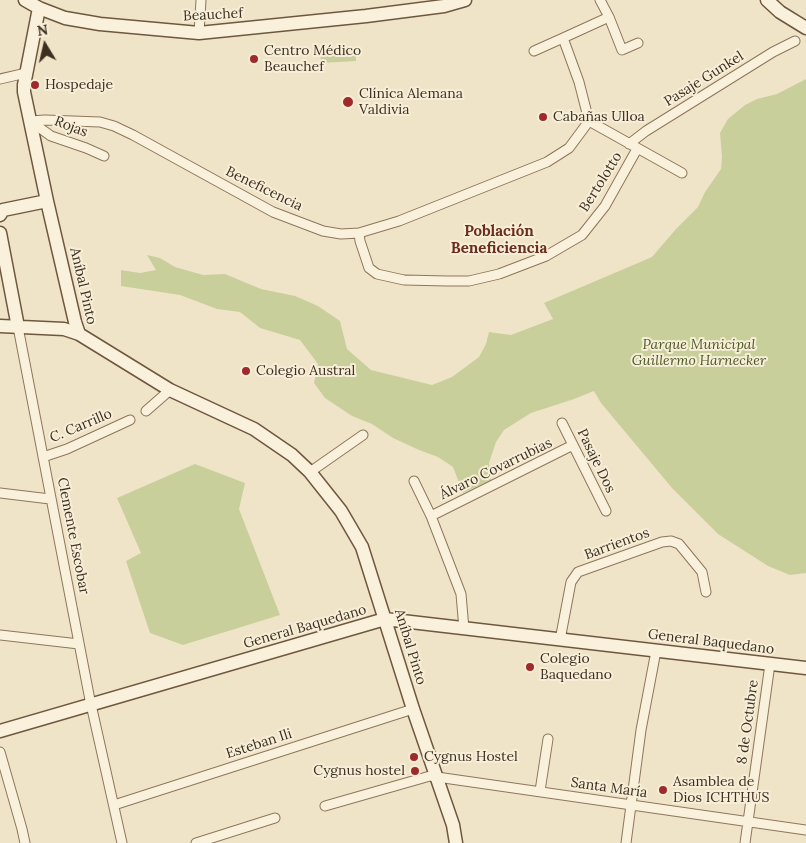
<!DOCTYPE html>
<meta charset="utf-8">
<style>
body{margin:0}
#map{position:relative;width:806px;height:843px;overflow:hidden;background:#f0e4c8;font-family:Lora,serif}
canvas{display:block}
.north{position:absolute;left:20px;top:20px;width:50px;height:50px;-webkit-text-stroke:4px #f7eed8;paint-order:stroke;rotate:351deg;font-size:14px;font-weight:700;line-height:20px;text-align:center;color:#3d2e20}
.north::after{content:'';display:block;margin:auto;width:18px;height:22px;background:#3d2e20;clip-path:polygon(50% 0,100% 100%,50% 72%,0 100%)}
</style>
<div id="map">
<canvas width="806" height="843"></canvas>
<div class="north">N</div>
</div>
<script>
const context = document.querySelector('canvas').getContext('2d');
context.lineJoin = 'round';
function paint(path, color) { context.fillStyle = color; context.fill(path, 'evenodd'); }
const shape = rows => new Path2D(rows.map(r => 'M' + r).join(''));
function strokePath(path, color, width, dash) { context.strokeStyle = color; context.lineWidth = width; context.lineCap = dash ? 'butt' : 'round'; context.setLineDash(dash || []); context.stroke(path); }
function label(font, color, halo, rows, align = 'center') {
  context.font = font + ' Lora,serif'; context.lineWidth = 4; context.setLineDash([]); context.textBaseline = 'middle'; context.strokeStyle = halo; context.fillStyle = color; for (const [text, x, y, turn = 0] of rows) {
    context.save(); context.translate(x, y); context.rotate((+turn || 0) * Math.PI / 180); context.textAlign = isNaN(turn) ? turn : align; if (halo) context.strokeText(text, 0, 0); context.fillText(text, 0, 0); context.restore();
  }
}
paint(shape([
 [356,50,356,61,321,63,320,52],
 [806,79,806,573,790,575,768,566,718,534,672,488,601,403,594,391,574,399,531,413,504,430,496,442,489,463,491,480,463,493,453,467,438,457,419,450,393,438,372,424,352,416,325,398,314,383,318,364,300,340,260,328,240,312,217,309,180,295,121,286,121,270,140,273,156,270,147,255,160,258,175,267,203,275,225,274,261,289,295,296,318,306,340,321,347,349,371,370,432,385,452,377,479,357,486,344,489,332,511,335,553,319,544,303,652,257,676,229,698,207,705,192,721,169,722,157,720,133,728,119,745,105,757,99,777,94],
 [195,464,245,483,239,509,280,615,183,645,150,633,126,561,141,553,117,498]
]), '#c9cf9b');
const street = shape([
 [609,17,622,50,638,43],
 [199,33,201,0],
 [534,51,563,38],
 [0,79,26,73],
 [30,121,45,120,100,122,114,126,133,135,273,212,323,231,341,234,359,233,399,221,547,162,569,148,589,121,579,82,563,38,609,17,600,0],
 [30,121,51,136,86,148,104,156],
 [589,121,682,173],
 [629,144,646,131,773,52,795,41],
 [359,233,360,241,369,268,377,274,404,280,447,281,469,281,499,274,546,256,582,235,605,206,637,149],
 [18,327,90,700,122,843],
 [146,411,170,390],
 [562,423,606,511],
 [43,457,67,449,130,420],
 [310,472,363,435],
 [414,481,431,516,573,445],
 [0,493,50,499],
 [431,516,461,594,464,629],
 [0,635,79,644],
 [560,640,571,582,578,572,662,542,671,541,679,544,702,572,706,592],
 [0,752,22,829,25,843],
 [540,791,548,739],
 [114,805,413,709],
 [325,806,430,776,806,830],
 [196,843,275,818],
 [626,843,641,730,656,651],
 [745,843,770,664]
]);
const secondary = shape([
 [25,0,39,8,65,18,100,24,199,33,366,16,444,6,465,0],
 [767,0,780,12,806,28],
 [39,8,24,85,24,92,47,201,75,322,79,334],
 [0,215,3,210,47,201],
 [0,233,18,327],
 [0,326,64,329,79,334,170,390,254,429,292,455,310,472,341,511,362,547,413,709,453,825,456,843],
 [0,731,385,619,806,668]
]);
strokePath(street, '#8d765c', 11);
strokePath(secondary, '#6f573f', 15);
strokePath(street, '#faf1dc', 9);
strokePath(secondary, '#faf1dc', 12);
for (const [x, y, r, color] of [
 [254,59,5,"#9e2a2b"],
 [35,85,5,"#9e2a2b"],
 [348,102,6,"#9e2a2b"],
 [543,117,5,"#9e2a2b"],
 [246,371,5,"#9e2a2b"],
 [530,667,5,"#9e2a2b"],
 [414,757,5,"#9e2a2b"],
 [415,771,5,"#9e2a2b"],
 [663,790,5,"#9e2a2b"]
]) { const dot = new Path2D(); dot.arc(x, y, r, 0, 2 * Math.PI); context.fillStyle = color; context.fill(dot); strokePath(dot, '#f7eed8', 2); }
label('14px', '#3d2e20', '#f7eed8', [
 ["Beauchef",213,15,-3],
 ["Pasaje Gunkel",704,79,-32],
 ["Rojas",71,127,21],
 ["Bertolotto",601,182,-58],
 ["Beneficencia",264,189,26],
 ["Aníbal Pinto",83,286,77],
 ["C. Carrillo",81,426,-23],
 ["Pasaje Dos",596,461,64],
 ["Álvaro Covarrubias",496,469,-26],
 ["Clemente Escobar",73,536,79],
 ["Barrientos",617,544,-20],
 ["General Baquedano",305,627,-16],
 ["General Baquedano",711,642,7],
 ["Aníbal Pinto",410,647,73],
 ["8 de Octubre",748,722,-82],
 ["Esteban Ili",259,744,-18],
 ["Santa María",609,788,8]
]);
label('14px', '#3d2e20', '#f7eed8', [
 ["Centro Médico",264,51],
 ["Beauchef",264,67],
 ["Hospedaje",45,85],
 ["Clínica Alemana",359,94],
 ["Valdivia",359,110],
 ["Cabañas Ulloa",553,117],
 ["Colegio Austral",256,371],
 ["Colegio",540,659],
 ["Baquedano",540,675],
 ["Cygnus Hostel",424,757],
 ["Cygnus hostel",405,771,"right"],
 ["Asamblea de",673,782],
 ["Dios ICHTHUS",673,798]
], 'left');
label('italic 14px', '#4d5a26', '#f7eed8', [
 ["Parque Municipal",699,345],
 ["Guillermo Harnecker",699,361]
]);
label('bold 15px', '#6b2e1e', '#f7eed8', [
 ["Población",499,232],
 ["Beneficiencia",499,249]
]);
</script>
